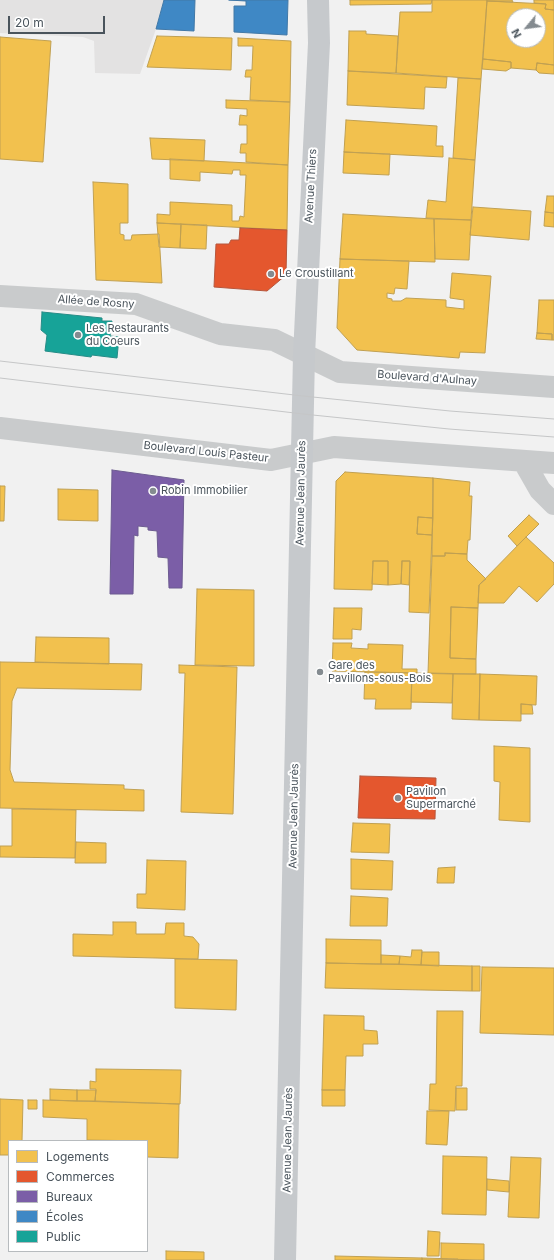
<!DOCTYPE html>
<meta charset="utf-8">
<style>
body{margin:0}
#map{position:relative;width:554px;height:1260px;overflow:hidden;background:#f1f1f1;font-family:Inter,sans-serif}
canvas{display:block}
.legend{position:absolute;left:8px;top:1140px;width:140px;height:112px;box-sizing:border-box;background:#fff;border:1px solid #b7bbbe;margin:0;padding:5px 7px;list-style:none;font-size:12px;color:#4a545c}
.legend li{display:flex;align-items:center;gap:8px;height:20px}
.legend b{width:20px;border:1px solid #b7bbbe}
.north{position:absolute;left:506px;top:8px;width:40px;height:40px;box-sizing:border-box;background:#fff;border:1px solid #b7bbbe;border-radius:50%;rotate:241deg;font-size:11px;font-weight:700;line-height:16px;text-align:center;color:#4a545c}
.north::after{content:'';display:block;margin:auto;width:14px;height:18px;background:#848b90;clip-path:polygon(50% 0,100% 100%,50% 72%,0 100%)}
.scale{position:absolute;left:8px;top:16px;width:97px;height:18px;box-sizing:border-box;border:2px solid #4a545c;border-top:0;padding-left:5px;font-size:12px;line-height:14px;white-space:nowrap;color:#4a545c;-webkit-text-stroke:3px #fff;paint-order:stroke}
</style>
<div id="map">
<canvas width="554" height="1260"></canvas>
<ul class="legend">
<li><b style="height:11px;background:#f2c14e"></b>Logements</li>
<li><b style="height:11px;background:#e4572e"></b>Commerces</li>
<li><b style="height:11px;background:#7b5ea7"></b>Bureaux</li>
<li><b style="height:11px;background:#3f88c5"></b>Écoles</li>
<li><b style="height:11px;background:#17a398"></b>Public</li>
</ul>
<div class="north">N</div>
<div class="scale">20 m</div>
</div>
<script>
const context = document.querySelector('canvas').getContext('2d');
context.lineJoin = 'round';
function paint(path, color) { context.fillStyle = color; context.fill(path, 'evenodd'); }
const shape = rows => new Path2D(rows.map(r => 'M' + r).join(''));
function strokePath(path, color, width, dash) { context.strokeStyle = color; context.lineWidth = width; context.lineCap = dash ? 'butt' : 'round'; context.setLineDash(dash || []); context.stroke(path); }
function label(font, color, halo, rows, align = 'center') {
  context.font = font + ' Inter,sans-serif'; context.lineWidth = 4; context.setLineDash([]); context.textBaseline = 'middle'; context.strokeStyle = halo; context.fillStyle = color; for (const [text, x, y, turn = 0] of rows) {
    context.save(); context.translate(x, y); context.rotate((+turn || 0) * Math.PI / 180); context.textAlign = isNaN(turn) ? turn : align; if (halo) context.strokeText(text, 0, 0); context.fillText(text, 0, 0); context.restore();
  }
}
paint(shape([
 [0,0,164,0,156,29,140,74,95,73,94,41,83,37,0,33]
]), '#e3e2e2');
const homes = shape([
 [350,0,432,0,431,4,350,5,350,0],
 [432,0,487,0,481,79,396,73,400,12,432,12,432,0],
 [487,0,512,0,513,2,487,1,487,0],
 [534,0,554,0,554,10,545,9,546,4,534,3,534,0],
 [487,1,546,4,545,9,554,10,554,65,537,63,536,70,511,68,511,62,483,59,487,1],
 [514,16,538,16,538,40,514,40,514,16],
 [349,31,366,31,366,34,398,36,396,73,348,71,349,31],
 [157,36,232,38,231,70,147,67,157,36],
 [0,37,51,41,43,162,0,159,0,37],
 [238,38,291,41,290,102,250,100,251,77,245,77,246,70,252,70,253,46,238,46,238,38],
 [483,59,511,62,511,68,506,71,482,69,483,59],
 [537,63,554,65,554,74,539,73,536,70,537,63],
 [348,71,447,77,446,88,425,87,424,109,347,105,348,71],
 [458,78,481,79,475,160,453,158,458,78],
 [226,100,290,102,288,165,246,162,246,153,240,153,241,144,247,144,247,125,239,125,240,115,247,116,247,109,226,108,226,100],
 [346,120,437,126,436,146,443,146,443,157,344,152,346,120],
 [150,138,205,140,204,161,152,159,150,138],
 [344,152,390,154,389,175,343,173,344,152],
 [449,158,475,160,471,220,426,218,428,200,446,202,449,158],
 [170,159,288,165,287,230,157,223,157,214,170,215,170,202,232,205,232,221,239,221,240,216,244,217,246,175,240,175,240,170,233,170,232,174,200,172,200,181,170,179,170,159],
 [93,182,128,184,128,223,120,223,120,234,124,235,124,240,131,240,132,235,159,234,162,283,96,280,93,182],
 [547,196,554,196,554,213,545,212,547,196],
 [473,207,531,211,529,240,470,235,473,207],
 [545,212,554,213,554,227,544,226,545,212],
 [343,214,434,219,435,262,340,259,343,214],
 [434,219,471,220,469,260,435,259,434,219],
 [157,223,181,224,180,248,159,247,157,223],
 [181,224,207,225,206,249,180,248,181,224],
 [340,259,409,261,407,289,395,288,394,294,387,293,387,298,392,299,392,301,401,301,406,298,446,300,446,307,464,309,464,300,450,298,452,273,491,276,485,353,460,352,459,358,357,350,337,328,340,259],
 [539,300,554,300,554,340,552,340,552,334,537,333,539,300],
 [537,333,552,334,552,340,536,339,537,333],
 [345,472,433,478,433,518,418,517,417,534,432,535,429,613,409,612,410,561,402,561,401,584,388,585,388,561,373,561,372,590,334,589,336,481,345,472],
 [433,478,470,482,469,496,472,496,470,540,468,540,467,554,445,553,445,556,432,556,433,478],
 [0,486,5,486,4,521,0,521,0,486],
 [58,489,98,490,98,521,58,520,58,489],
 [529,515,539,524,517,546,508,536,529,515],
 [418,517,433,518,432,535,417,534,418,517],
 [526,537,554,563,554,584,537,602,519,586,504,603,478,603,479,585,526,537],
 [445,553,467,554,467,560,486,579,479,585,478,608,451,607,450,658,476,659,476,674,428,673,432,556,445,556,445,553],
 [373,561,388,561,388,585,372,584,373,561],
 [402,561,410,561,409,585,401,584,402,561],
 [197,589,254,590,254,666,195,665,197,589],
 [451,607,478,608,476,659,450,658,451,607],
 [334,608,362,608,361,630,352,629,352,639,333,639,334,608],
 [36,637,109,638,109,664,35,662,36,637],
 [333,643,352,643,351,648,368,649,368,644,403,645,402,669,417,669,417,673,332,671,333,643],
 [0,662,142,664,141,690,17,688,12,701,10,770,14,782,124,785,124,789,144,790,144,811,0,808,0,662],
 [179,665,237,667,233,814,181,812,185,673,179,673,179,665],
 [365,672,412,673,411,709,375,709,376,699,364,699,365,672],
 [412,673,453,674,452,703,411,702,412,673],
 [453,674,480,674,479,720,452,719,453,674],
 [480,674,537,676,536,705,521,704,521,721,479,720,480,674],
 [521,704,532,705,533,714,521,714,521,704],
 [494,746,530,748,530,822,499,820,500,782,494,781,494,746],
 [12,809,76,810,75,858,0,857,0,846,12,846,12,809],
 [353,823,390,824,389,853,351,852,353,823],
 [76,842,106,843,106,863,75,863,76,842],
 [351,859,393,861,392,890,351,889,351,859],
 [147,860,186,861,185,910,137,908,137,894,146,894,147,860],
 [455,867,454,883,437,883,438,868,455,867],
 [351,896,388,898,387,926,350,926,351,896],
 [113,922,136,922,136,934,165,934,166,923,184,923,184,936,193,937,199,944,198,959,73,956,73,934,113,935,113,922],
 [326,939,381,940,381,964,326,963,326,939],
 [412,950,422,950,421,965,399,964,400,956,411,957,412,950],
 [422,952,439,952,439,966,421,965,422,952],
 [381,955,400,956,399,964,381,964,381,955],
 [175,959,237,960,236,1010,175,1008,175,959],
 [326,963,472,966,472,991,325,988,326,963],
 [472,966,480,966,480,991,472,991,472,966],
 [482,967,554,968,554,1035,480,1033,482,967],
 [437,1011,463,1011,462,1086,456,1086,455,1111,429,1110,430,1084,436,1084,437,1011],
 [324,1015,364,1016,364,1030,377,1031,378,1044,363,1044,363,1056,346,1056,345,1090,322,1090,324,1015],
 [96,1069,181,1070,180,1104,95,1101,96,1089,90,1089,90,1081,96,1082,96,1069],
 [456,1088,467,1088,467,1110,456,1110,456,1088],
 [50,1089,77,1090,77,1101,50,1100,50,1089],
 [77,1090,96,1090,95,1101,77,1101,77,1090],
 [322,1090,345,1090,345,1106,322,1106,322,1090],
 [0,1099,23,1100,22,1141,9,1141,9,1155,0,1155,0,1099],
 [28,1100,37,1100,37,1109,28,1109,28,1100],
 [43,1100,179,1104,178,1158,147,1157,147,1141,87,1140,87,1119,43,1117,43,1100],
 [427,1111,449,1111,447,1145,426,1144,427,1111],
 [443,1156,487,1157,486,1215,442,1214,443,1156],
 [511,1157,541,1158,539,1218,508,1217,511,1157],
 [487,1179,509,1181,509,1192,487,1190,487,1179],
 [428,1231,440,1232,439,1256,427,1256,428,1231],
 [441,1243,484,1244,484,1260,441,1259,441,1243],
 [166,1251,204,1252,204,1260,166,1260,166,1251],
 [335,1256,422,1258,422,1260,335,1260,335,1256],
 [422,1258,458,1259,458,1260,422,1260,422,1258]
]);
paint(homes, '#f2c14e');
strokePath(homes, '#c0a052', 1);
const shops = shape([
 [240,228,287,230,286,275,267,291,214,287,216,244,229,244,231,240,239,240,240,228],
 [360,776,436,778,435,819,358,818,360,776]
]);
paint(shops, '#e4572e');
strokePath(shops, '#b6563c', 1);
const offices = shape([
 [112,470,184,480,182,588,169,588,168,558,158,557,157,531,148,530,148,527,138,526,138,536,134,535,133,594,110,594,112,470]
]);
paint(offices, '#7b5ea7');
strokePath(offices, '#6c5b90', 1);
const schools = shape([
 [164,0,195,0,194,31,156,29,164,0],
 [229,0,288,0,287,35,234,32,234,6,246,6,246,1,229,0]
]);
paint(schools, '#3f88c5');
strokePath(schools, '#4278a6', 1);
const public = shape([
 [42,312,102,318,102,321,112,321,110,336,119,337,117,358,92,355,91,357,45,351,47,335,41,330,42,312]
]);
paint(public, '#17a398');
strokePath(public, '#268b86', 1);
strokePath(shape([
 [0,296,136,304,220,334,274,340,340,372,554,387],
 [0,428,271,460,334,447,554,463],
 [524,462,540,490,554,504]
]), '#c9cbcc', 22);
strokePath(shape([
 [285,1260,304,355,319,43,318,0]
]), '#c6c9cc', 22);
strokePath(shape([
 [0,361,303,396,450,411,554,419],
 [0,378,303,414,449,429,554,437]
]), '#c5c6c7', 1);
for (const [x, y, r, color] of [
 [271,274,4,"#848b90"],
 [78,335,4,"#848b90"],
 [153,491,4,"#848b90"],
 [320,672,4,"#848b90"],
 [398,798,4,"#848b90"]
]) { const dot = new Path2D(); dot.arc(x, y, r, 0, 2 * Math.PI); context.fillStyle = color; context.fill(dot); strokePath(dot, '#fff', 1.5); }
label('11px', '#4a545c', '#fff', [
 ["Avenue Thiers",311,186,-87],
 ["Allée de Rosny",96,302,4],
 ["Boulevard d'Aulnay",427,378,4],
 ["Boulevard Louis Pasteur",206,452,6],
 ["Avenue Jean Jaurès",301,493,-89],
 ["Avenue Jean Jaurès",294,816,-89],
 ["Avenue Jean Jaurès",288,1140,-89]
]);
label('11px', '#4a545c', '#fff', [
 ["Le Croustillant",279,274],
 ["Les Restaurants",86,329],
 ["du Coeurs",86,342],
 ["Robin Immobilier",161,491],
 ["Gare des",328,666],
 ["Pavillons-sous-Bois",328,679],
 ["Pavillon",406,792],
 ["Supermarché",406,805]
], 'left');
</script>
